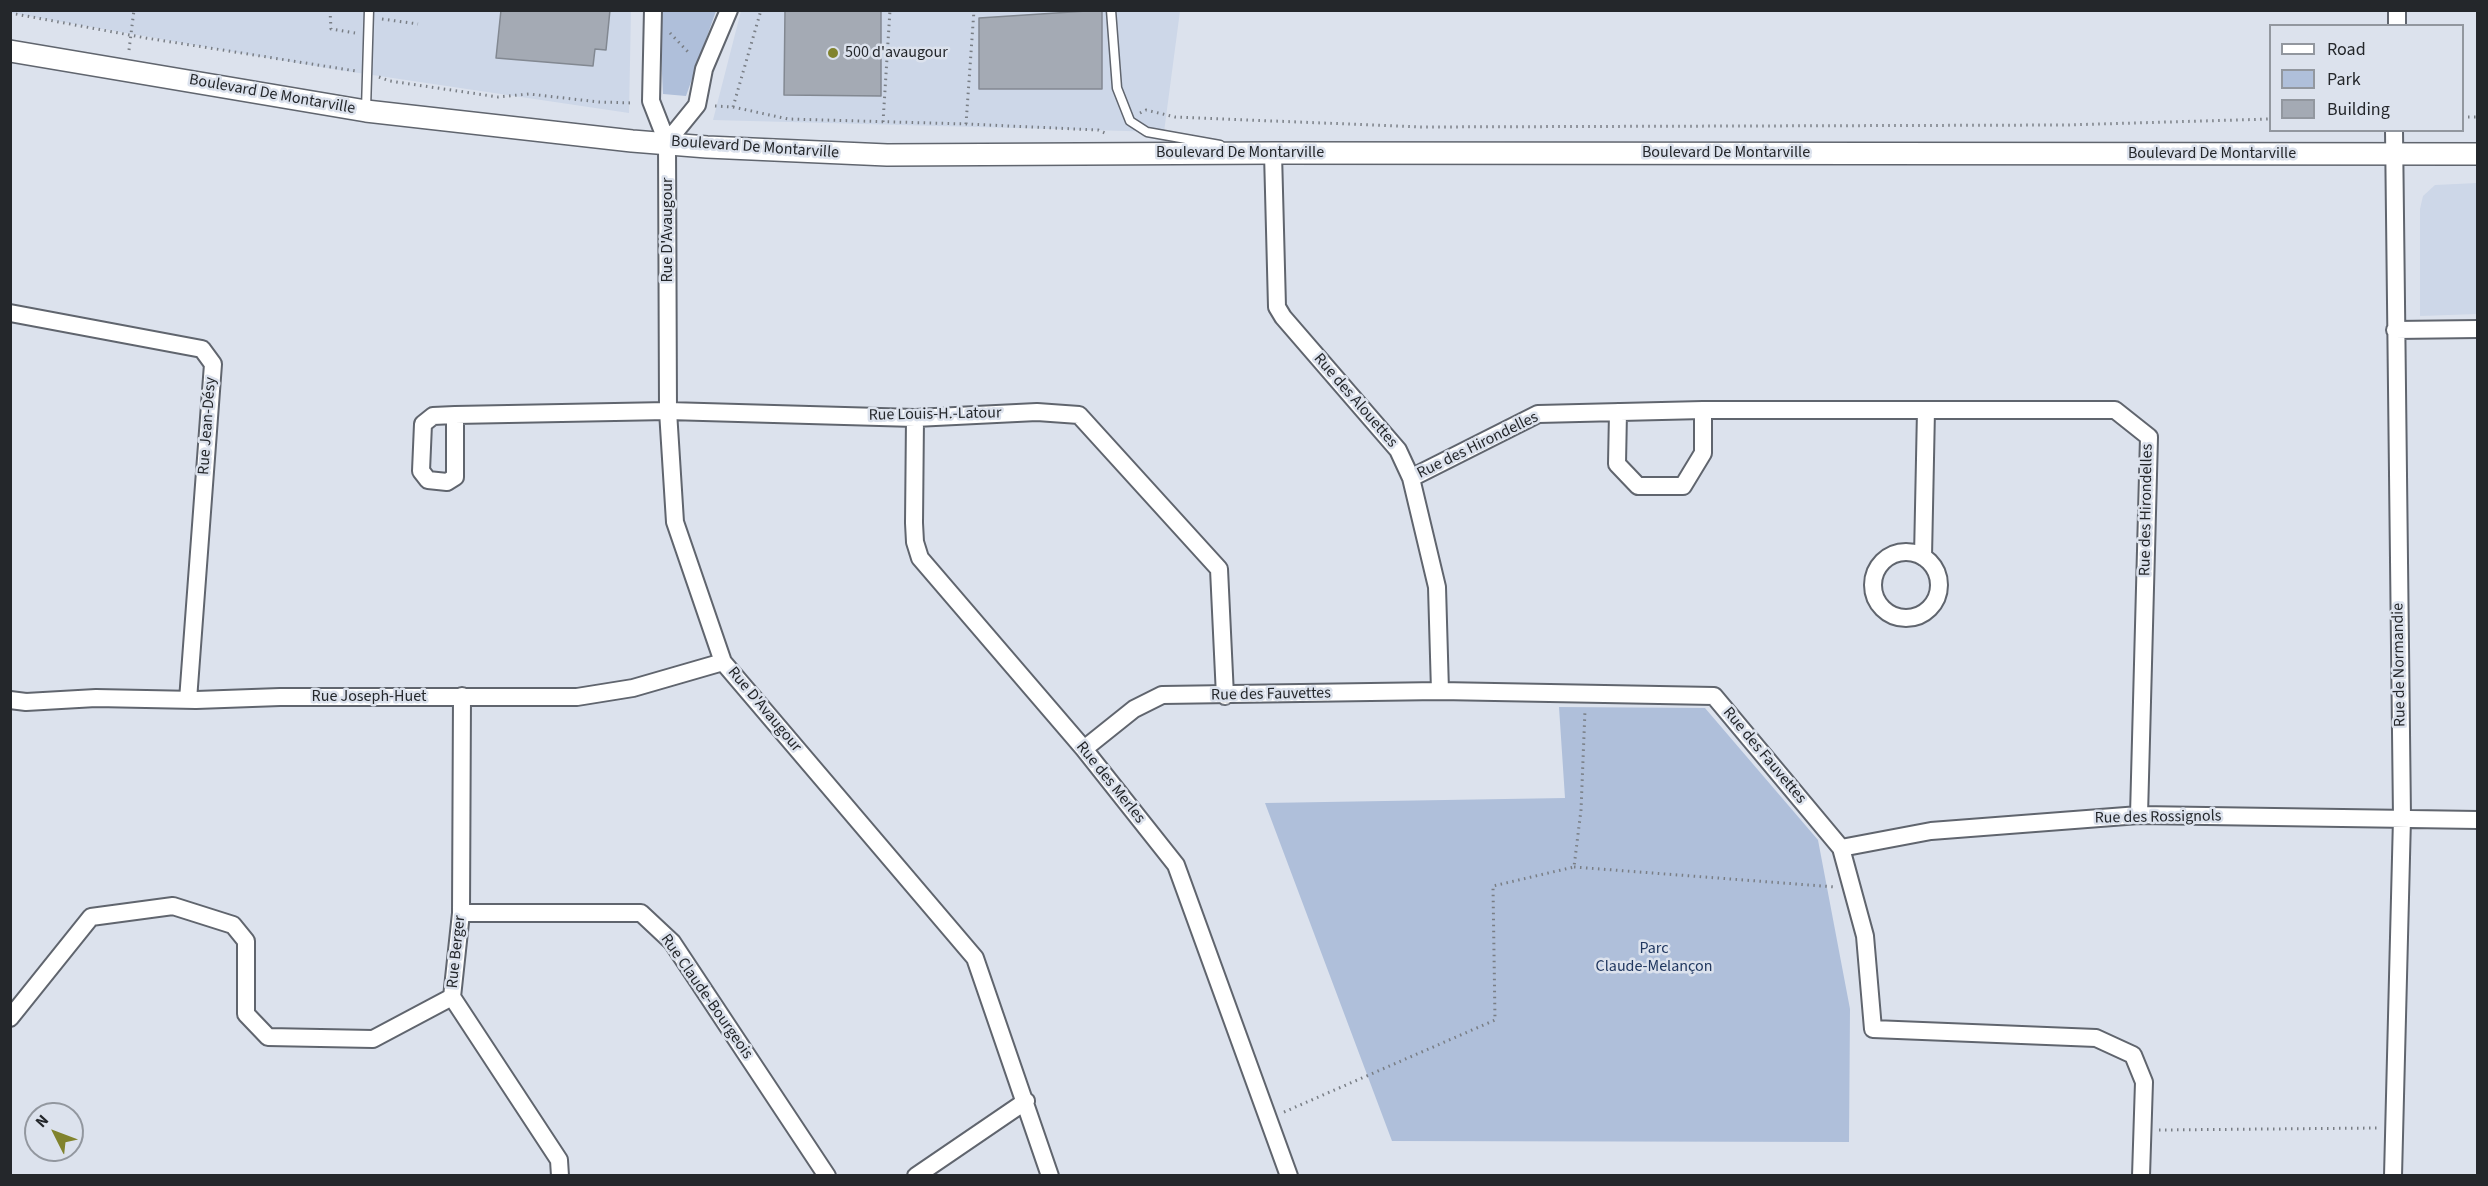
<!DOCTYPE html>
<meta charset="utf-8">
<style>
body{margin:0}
#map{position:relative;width:2488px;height:1186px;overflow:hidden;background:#dce2ed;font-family:"Source Sans 3",sans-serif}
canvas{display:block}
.frame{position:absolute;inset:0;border:12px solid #24272b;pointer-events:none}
.legend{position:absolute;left:2269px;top:24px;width:195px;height:108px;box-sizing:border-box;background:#dce2ed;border:2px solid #92979f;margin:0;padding:8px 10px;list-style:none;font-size:18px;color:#24272b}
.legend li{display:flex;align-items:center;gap:12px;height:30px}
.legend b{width:30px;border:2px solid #92979f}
.north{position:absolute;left:24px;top:1102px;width:60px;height:60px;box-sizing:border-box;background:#dce2ed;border:2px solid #92979f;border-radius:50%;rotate:312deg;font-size:16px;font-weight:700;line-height:24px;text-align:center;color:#24272b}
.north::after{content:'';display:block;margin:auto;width:21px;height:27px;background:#81832d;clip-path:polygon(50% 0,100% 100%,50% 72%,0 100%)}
</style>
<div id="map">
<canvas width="2488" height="1186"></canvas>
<div class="frame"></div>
<ul class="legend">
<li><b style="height:8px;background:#fff"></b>Road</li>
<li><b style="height:16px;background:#afbfda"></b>Park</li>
<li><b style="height:16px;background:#a4aab4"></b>Building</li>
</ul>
<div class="north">N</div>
</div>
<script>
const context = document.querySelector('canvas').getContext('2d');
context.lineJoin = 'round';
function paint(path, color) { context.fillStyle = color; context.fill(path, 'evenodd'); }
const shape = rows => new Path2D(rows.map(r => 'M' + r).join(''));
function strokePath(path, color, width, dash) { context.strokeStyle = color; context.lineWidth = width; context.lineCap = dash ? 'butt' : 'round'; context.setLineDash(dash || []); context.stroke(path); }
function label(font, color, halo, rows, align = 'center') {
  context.font = font + ' "Source Sans 3",sans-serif'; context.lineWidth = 5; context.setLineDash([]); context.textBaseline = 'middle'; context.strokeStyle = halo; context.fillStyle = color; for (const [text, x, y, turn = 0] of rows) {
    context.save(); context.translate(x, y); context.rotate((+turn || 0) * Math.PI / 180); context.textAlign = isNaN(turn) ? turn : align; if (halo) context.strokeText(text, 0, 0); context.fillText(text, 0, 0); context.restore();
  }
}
paint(shape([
 [10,11,631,11,629,113,332,69,11,13],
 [741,11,1180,11,1164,132,713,120],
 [2477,183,2477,314,2420,316,2420,209,2423,196,2435,185]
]), '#cdd7e8');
paint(shape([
 [659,11,716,11,686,96,663,94],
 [1559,707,1705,708,1818,840,1850,1009,1849,1142,1392,1141,1265,803,1565,798]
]), '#afbfda');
const building = shape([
 [501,10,610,10,606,50,595,49,593,66,496,58,501,10],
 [785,10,881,10,881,96,784,95,785,10],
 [1102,10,1102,89,979,89,979,18,1102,10]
]);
paint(building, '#a4aab4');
strokePath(building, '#828891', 1.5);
const service = shape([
 [1111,10,1117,88,1130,121,1147,132,1220,145],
 [366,109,369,10]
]);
const minor = shape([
 [653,10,651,101,667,142,668,411,675,522,723,662,975,958,1050,1176],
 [2397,26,2397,10],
 [667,142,697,105,704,69,729,10],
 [1273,153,1277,307,1283,317,1398,450,1411,478,1437,587,1440,691],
 [10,313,202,349,213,364,188,700],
 [2395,330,2478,329],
 [1618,412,1617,464,1638,486,1683,486,1703,453,1703,410],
 [455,415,455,477,447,482,428,480,421,471,423,424,433,416,455,415,668,411,915,418,1037,412,1079,415,1219,569,1225,696],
 [915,418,914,523,915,542,920,558,1084,749,1176,865,1289,1176],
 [1411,478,1538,414,1703,410,2115,410,2149,437,2139,815],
 '1873 585a33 33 0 1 1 66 0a33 33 0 1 1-66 0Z',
 [1923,557,1926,410],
 [462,696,461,913,452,997,559,1160,560,1176],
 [10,700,26,702,96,698,196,700,280,697,577,697,633,688,723,662],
 [1084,749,1134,709,1162,695,1440,691,1714,696,1841,848,1865,936,1873,1029,2096,1038,2133,1055,2144,1082,2141,1176],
 [1841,848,1931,831,2139,815,2478,820],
 [461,913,641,913,672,942,827,1176],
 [10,1018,91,917,173,906,233,925,246,941,246,1014,268,1037,373,1039,452,997],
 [916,1176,1026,1101],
 [2393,1176,2402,818,2394,130]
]);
const tertiary = shape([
 [10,51,366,111,632,141,707,147,887,155,1273,153,2478,154]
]);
strokePath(service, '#60656e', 11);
strokePath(minor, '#60656e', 20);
strokePath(tertiary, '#60656e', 24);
strokePath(shape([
 [330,10,331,29,355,33],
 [10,13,146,38,356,71],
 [382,19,418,24],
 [670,33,690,54],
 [129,50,134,10],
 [379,77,390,81,498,97,529,94,599,102,634,103],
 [715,106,733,107,788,119,966,124,1098,130,1105,133],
 [733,107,761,10],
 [1140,113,1146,110,1175,117,1421,127,2066,125,2270,119],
 [2462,117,2478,117],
 [883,122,890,10],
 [966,124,974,10],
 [1574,867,1835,887],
 [1284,1112,1495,1020,1493,886,1574,867,1581,810,1585,710],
 [2159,1130,2378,1128]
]), '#797e85', 3, [1.5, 4.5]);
strokePath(service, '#fff', 8);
strokePath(minor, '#fff', 16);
strokePath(tertiary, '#fff', 21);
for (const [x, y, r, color] of [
 [833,53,6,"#81832d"]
]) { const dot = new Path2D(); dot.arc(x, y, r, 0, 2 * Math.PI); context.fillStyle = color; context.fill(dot); strokePath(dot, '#dce2ed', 2); }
label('16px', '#24272b', '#dce2ed', [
 ["500 d'avaugour",845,53]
], 'left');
label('16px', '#24272b', '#dce2ed', [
 ["Boulevard De Montarville",272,95,10],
 ["Boulevard De Montarville",755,148,4],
 ["Boulevard De Montarville",1240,153],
 ["Boulevard De Montarville",1726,153],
 ["Boulevard De Montarville",2212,154],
 ["Rue D'Avaugour",668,230,-90],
 ["Rue des Alouettes",1355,401,49],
 ["Rue Louis-H.-Latour",935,415,-1],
 ["Rue Jean-Désy",208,426,-86],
 ["Rue des Hirondelles",1478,446,-26],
 ["Rue des Hirondelles",2147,510,-89],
 ["Rue de Normandie",2400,665,-91],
 ["Rue des Fauvettes",1271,695,-1],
 ["Rue Joseph-Huet",369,697],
 ["Rue D'Avaugour",764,710,50],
 ["Rue des Fauvettes",1764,756,50],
 ["Rue des Merles",1110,783,51],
 ["Rue des Rossignols",2158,818,-1],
 ["Rue Berger",457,952,-84],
 ["Rue Claude-Bourgeois",706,997,55]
]);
label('16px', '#20375f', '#dce2ed', [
 ["Parc",1654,949],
 ["Claude-Melançon",1654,967]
]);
</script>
